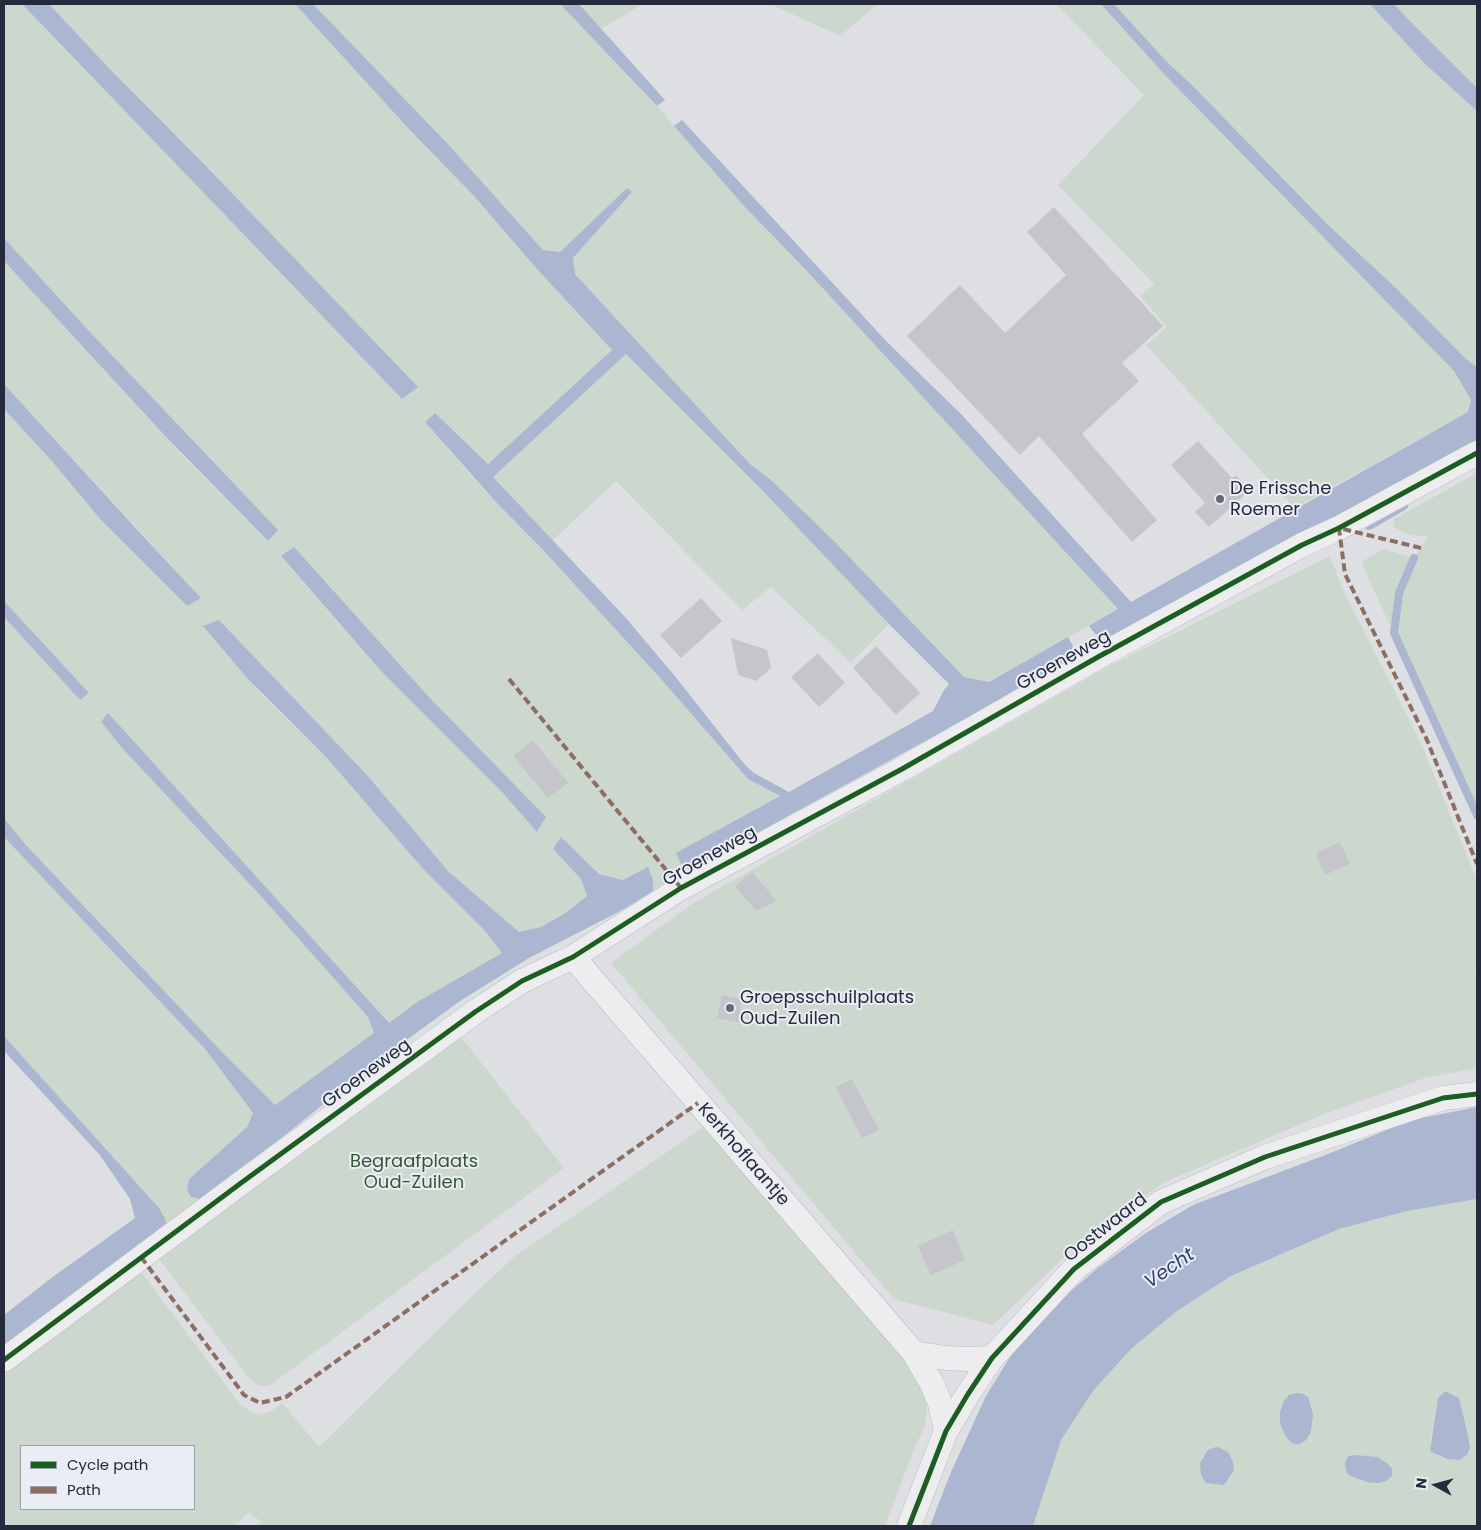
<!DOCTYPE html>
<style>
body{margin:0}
#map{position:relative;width:1481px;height:1530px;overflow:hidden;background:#dedfe3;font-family:Poppins,sans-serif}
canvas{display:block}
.frame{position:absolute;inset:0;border:5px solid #252a3c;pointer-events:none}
.legend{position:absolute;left:20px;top:1445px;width:175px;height:65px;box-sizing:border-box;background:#eaedf4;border:1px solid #9b9faa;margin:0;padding:6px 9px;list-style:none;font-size:15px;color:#252a3c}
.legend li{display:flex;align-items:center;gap:10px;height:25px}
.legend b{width:25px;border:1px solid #9b9faa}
.north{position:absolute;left:1411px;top:1460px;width:50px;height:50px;-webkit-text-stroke:4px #eaedf4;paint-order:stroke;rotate:277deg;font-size:14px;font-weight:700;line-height:20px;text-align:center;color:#252a3c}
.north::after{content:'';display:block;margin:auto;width:18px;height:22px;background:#252a3c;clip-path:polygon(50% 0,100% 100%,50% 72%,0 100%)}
</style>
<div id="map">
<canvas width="1481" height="1530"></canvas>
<div class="frame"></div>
<ul class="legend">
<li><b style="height:6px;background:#1b5e20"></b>Cycle path</li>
<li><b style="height:6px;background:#8d6e63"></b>Path</li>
</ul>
<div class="north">N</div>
</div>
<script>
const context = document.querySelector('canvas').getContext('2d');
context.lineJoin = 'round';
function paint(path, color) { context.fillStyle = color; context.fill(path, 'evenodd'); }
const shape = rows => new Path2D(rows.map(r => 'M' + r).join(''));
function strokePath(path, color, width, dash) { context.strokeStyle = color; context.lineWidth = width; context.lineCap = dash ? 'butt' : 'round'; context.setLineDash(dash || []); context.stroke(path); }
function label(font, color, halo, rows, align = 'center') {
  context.font = font + ' Poppins,sans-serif'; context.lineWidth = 4; context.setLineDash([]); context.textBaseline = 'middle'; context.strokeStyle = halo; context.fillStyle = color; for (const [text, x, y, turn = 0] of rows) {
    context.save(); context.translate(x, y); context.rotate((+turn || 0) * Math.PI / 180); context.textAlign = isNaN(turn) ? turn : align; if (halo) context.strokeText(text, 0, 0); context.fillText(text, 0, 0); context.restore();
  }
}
paint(shape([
 [4,4,22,4,402,399,417,387,204,164,108,67,49,4,295,4,474,196,536,268,612,350,488,464,435,413,425,422,481,487,543,550,661,679,748,779,780,796,677,853,681,864,690,867,653,891,653,880,648,868,623,880,599,874,561,838,553,849,581,879,587,896,567,912,541,927,519,933,449,872,367,775,219,620,204,626,263,696,326,757,424,870,486,932,502,953,417,1002,389,1023,108,714,101,722,122,748,259,894,368,1017,374,1034,275,1105,221,1051,25,844,4,818,4,617,80,700,89,693,4,601,4,409,51,460,101,520,187,606,201,598,4,384,4,261,183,456,267,541,277,529,89,331,4,238],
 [294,548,428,696,546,817,537,831,502,792,382,672,281,557],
 [313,4,560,4,657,106,743,205,806,270,1076,562,1118,610,988,682,964,677,835,542,771,480,750,464,575,274,572,258,632,192,627,188,560,252,543,250,447,143],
 [579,4,643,4,601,29],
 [770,4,878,4,840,36],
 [1056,4,1101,4,1162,72,1454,371,1471,400,1468,412,1295,508,1146,345,1167,327,1140,296,1154,284,1058,185,1144,95],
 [1114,4,1370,4,1424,63,1477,111,1477,367,1466,359,1397,289,1326,223,1192,85,1167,62],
 [1394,4,1477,4,1477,88,1407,18],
 [627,353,804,533,889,624,851,663,771,587,742,610,616,481,552,541,492,477],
 [1477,473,1477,815,1361,562,1384,549,1414,558,1428,536,1408,535,1394,527,1394,519],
 [1330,556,1342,588,1421,743,1477,881,1477,965,1475,969,1477,980,1477,1068,1425,1078,1324,1114,1165,1182,1094,1229,993,1325,894,1299,611,963,692,904,1109,666],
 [4,837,205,1049,253,1113,247,1127,189,1179,187,1190,191,1197,200,1199,166,1225,159,1208,4,1036],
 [458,1033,564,1168,269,1386,259,1386,250,1379,157,1256],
 [705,1126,903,1357,923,1392,927,1404,925,1426,914,1449,885,1526,258,1526,261,1522,249,1512,234,1526,4,1526,4,1370,139,1269,240,1404,253,1413,259,1414,270,1412,282,1403,319,1447,470,1298,515,1256],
 [21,1446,194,1446,194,1509,21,1509],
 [1477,1199,1477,1526,1033,1526,1061,1440,1093,1391,1131,1349,1177,1311,1231,1276,1339,1229,1407,1211],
 [1445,1391,1459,1398,1461,1409,1459,1460,1447,1459,1437,1455,1430,1440,1435,1422,1435,1414,1442,1394],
 [1356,1455,1378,1457,1389,1465,1345,1463,1348,1456]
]), '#ccd7ce');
paint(shape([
 [22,4,49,4,108,67,204,164,418,387,402,399],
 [295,4,313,4,447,143,543,250,560,252,627,188,632,192,573,258,575,274,750,464,771,480,835,542,964,677,989,682,1068,637,1073,646,1066,664,702,863,690,867,681,864,676,853,780,796,748,779,661,679,543,550,494,500,425,422,435,413,488,464,612,350,536,268,474,196,409,129],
 [626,354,762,490,889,624,949,684,944,690,933,711,789,792,754,773,745,765,674,675,625,617,493,477],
 [560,4,579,4,665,100,657,106],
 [1101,4,1114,4,1167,62,1192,85,1326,223,1397,289,1466,359,1477,367,1477,440,1115,637,1095,634,1089,626,1118,609,806,270,743,205,674,126,682,120,888,343,962,415,1131,602,1468,412,1471,400,1454,371,1162,72],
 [1370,4,1394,4,1407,18,1477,88,1477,111,1424,63],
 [4,238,89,331,278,530,268,541,166,437,4,261],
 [4,384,142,535,201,598,187,606,101,520,51,460,4,409],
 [294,547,428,696,546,817,537,832,502,792,382,672,281,556],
 [4,601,29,628,89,693,80,700,4,617],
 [219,620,367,775,449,872,519,932,541,927,567,912,587,896,581,879,553,849,561,837,599,874,623,880,648,867,653,880,653,891,624,909,529,958,460,1001,375,1063,285,1135,200,1199,191,1197,187,1190,189,1179,247,1127,253,1113,205,1049,4,837,4,818,25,844,221,1051,275,1105,374,1033,368,1017,259,894,122,748,101,722,108,713,389,1023,417,1002,502,953,486,932,424,870,326,757,248,679,203,626],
 [4,1036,159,1208,165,1219,166,1225,4,1346,4,1315,50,1279,135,1218,130,1199,99,1154,4,1051],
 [1477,1107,1477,1199,1407,1211,1339,1229,1231,1276,1177,1311,1131,1349,1093,1391,1061,1440,1033,1526,930,1526,951,1472,986,1396,1023,1336,1066,1295,1099,1267,1146,1233,1193,1205,1328,1154,1411,1120],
 [1445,1391,1459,1398,1468,1436,1470,1448,1467,1455,1459,1460,1447,1459,1430,1451,1438,1398],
 [1297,1393,1303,1394,1308,1397,1313,1414,1311,1432,1306,1440,1298,1445,1292,1443,1286,1437,1280,1424,1280,1412,1284,1401,1289,1395],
 [1216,1447,1220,1448,1228,1452,1233,1462,1234,1470,1224,1485,1206,1483,1201,1475,1200,1463,1208,1450],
 [1356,1455,1378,1457,1389,1465,1392,1469,1392,1476,1386,1481,1378,1483,1367,1482,1349,1475,1346,1471,1345,1463,1348,1456]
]), '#abb6d0');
strokePath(shape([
 [1369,526,1404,506],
 [1414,558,1399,593,1394,633,1477,815]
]), '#abb6d0', 8);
paint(shape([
 [1054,207,1163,326,1122,363,1139,381,1082,434,1157,520,1132,542,1039,436,1020,455,907,336,960,285,1005,333,1066,275,1027,232],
 [1198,441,1232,478,1236,475,1250,490,1209,527,1195,512,1205,503,1171,465],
 [701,598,722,621,681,658,660,635],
 [731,638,767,650,771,668,756,681,738,675],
 [876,646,920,693,896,715,853,668],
 [818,653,845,683,819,707,791,677],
 [533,740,568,783,548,798,513,756],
 [1340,842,1350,864,1325,875,1316,853],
 [752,872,777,901,756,911,735,886],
 [722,995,742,999,738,1022,717,1018],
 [852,1079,879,1130,862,1138,836,1087],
 [953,1230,965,1260,931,1275,918,1246]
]), '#c5c6cb');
const street = shape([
 [573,957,914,1353,932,1384,940,1403,946,1431],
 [914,1353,945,1358,968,1359,992,1358],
 [4,1360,241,1183,475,1012,522,981,573,957,681,888,902,769,1098,657,1302,545,1339,528,1477,453],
 [909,1526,946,1431,968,1394,992,1358,1074,1269,1161,1202,1265,1157,1443,1098,1477,1094]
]);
strokePath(street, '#bbbcc0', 25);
strokePath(street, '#ededf0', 24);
strokePath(shape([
 [1421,548,1339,528,1345,574,1427,740,1477,864],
 [509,679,681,888],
 [141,1257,244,1395,260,1403,286,1397,698,1103]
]), '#8d6e63', 4, [8, 4]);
strokePath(shape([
 [4,1360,241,1183,475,1012,522,981,573,957,681,888,902,769,1098,657,1302,545,1339,528,1477,453],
 [909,1526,946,1431,968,1394,992,1358,1074,1269,1161,1202,1265,1157,1443,1098,1477,1094]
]), '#1b5e20', 5);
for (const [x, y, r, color] of [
 [1220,499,5,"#666976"],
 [730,1008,5,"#666976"]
]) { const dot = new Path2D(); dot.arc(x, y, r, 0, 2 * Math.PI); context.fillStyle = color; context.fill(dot); strokePath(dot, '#eaedf4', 2); }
label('18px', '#252a3c', '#eaedf4', [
 ["De Frissche",1230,489],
 ["Roemer",1230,510],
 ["Groepsschuilplaats",740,998],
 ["Oud-Zuilen",740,1019]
], 'left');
label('18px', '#252a3c', '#eaedf4', [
 ["Groeneweg",1064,661,-29],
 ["Groeneweg",710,857,-29],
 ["Groeneweg",367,1074,-36],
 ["Kerkhoflaantje",743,1155,49],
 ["Oostwaard",1106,1228,-38]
]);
label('18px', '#335832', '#eaedf4', [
 ["Begraafplaats",414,1162],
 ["Oud-Zuilen",414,1183]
]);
label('italic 19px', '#2f4171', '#eaedf4', [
 ["Vecht",1170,1269,-34]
]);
</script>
